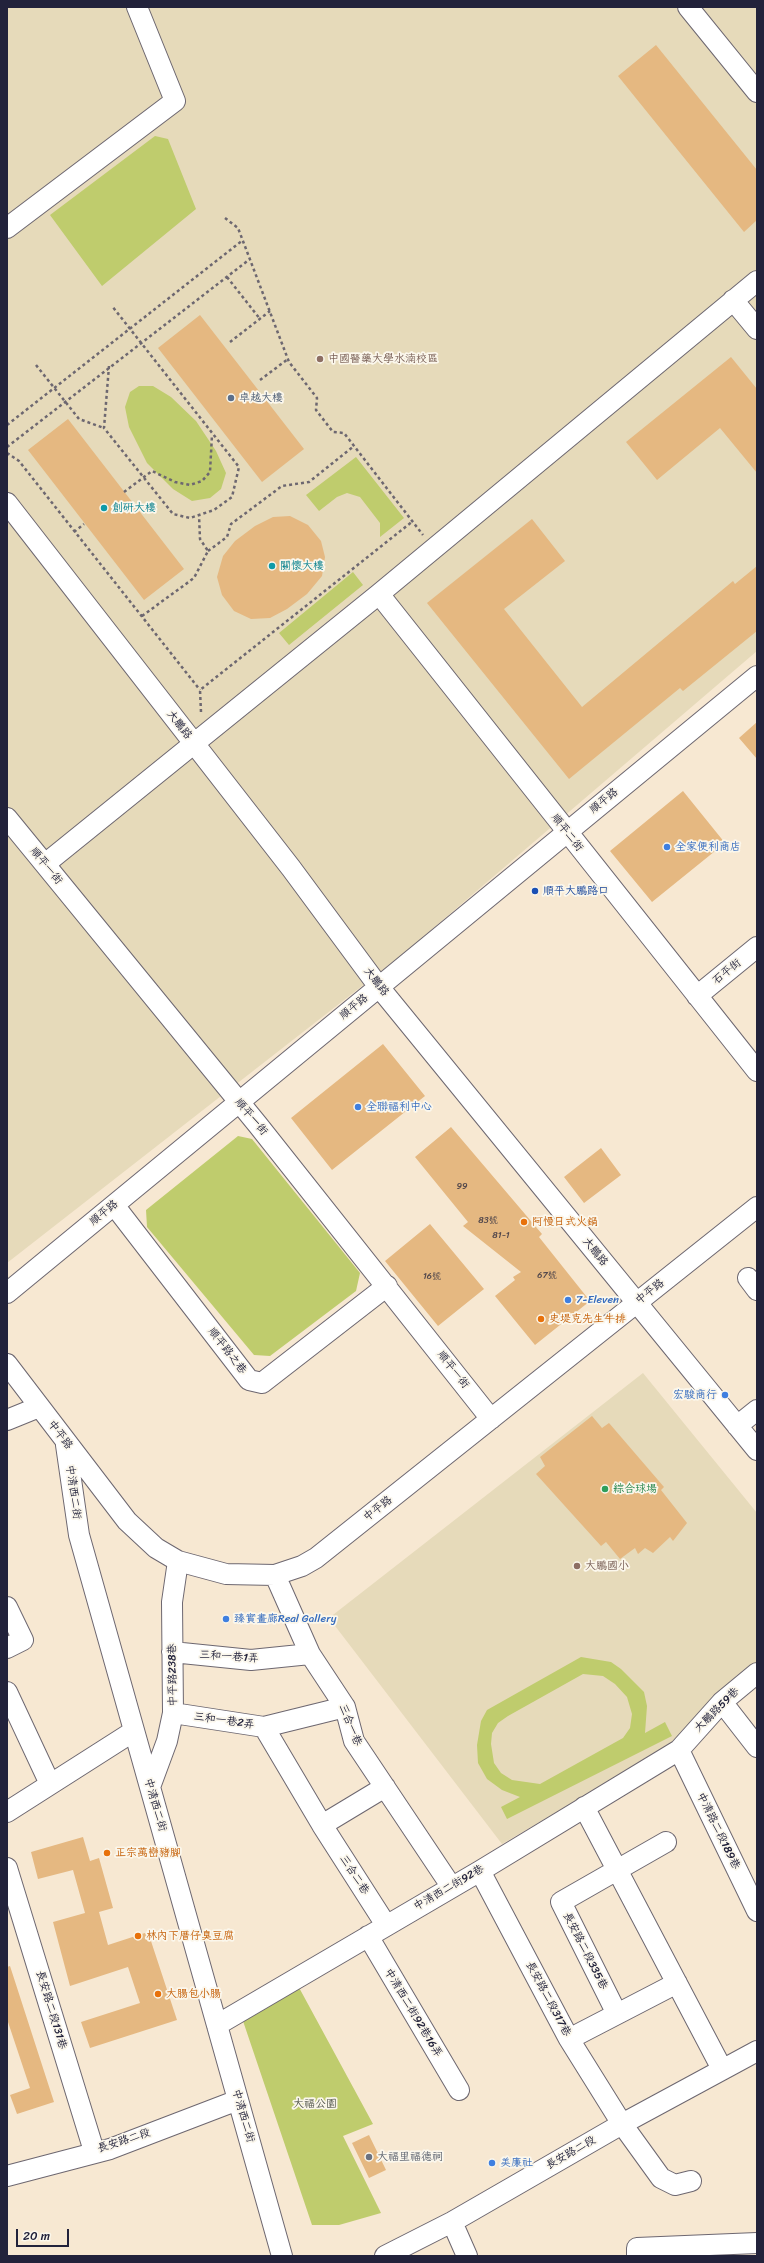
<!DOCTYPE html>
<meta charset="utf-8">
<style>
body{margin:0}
#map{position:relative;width:764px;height:2263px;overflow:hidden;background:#f7e8d2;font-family:Sriracha,sans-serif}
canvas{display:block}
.frame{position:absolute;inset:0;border:8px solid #22223b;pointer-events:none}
.scale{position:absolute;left:16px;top:2229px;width:53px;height:18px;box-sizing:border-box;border:2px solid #22223b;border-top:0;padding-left:5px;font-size:12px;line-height:14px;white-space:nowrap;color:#22223b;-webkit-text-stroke:3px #fbf7ec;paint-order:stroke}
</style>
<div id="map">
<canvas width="764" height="2263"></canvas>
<div class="frame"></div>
<div class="scale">20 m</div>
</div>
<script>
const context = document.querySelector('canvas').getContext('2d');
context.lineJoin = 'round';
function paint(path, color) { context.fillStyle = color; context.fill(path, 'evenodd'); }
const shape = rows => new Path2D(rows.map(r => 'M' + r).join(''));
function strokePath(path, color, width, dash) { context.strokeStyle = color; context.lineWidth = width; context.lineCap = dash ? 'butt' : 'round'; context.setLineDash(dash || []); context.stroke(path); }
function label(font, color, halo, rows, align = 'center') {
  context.font = font + ' Sriracha,"LXGW WenKai TC",sans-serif'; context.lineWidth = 3.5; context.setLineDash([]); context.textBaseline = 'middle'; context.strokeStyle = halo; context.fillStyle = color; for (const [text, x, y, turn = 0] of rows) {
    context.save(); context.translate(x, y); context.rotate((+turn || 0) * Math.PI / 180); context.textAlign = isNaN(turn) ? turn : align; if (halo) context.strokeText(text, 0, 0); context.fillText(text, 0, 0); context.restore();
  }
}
paint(shape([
 [7,7,757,7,757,651,403,954,7,1263],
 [643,1373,757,1513,757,1670,681,1739,502,1844,329,1618]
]), '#e6daba');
paint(shape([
 [155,136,168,139,196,209,102,286,50,215],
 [139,386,153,386,171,397,196,421,216,451,226,473,221,489,210,498,192,501,173,489,147,463,129,427,125,407,130,392],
 [356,457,404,518,380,537,380,523,360,497,347,493,337,497,319,511,306,495],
 [353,572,363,585,289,645,279,633],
 [238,1136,252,1139,360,1273,356,1291,270,1356,254,1355,147,1227,146,1210],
 [581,1657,611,1662,621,1669,644,1692,647,1706,645,1733,665,1722,672,1736,507,1819,501,1807,520,1797,502,1790,487,1779,478,1763,477,1745,481,1721,487,1710],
 [583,1674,603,1676,615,1684,627,1697,632,1714,630,1728,623,1738,540,1784,512,1780,501,1773,494,1763,491,1744,492,1733,498,1723,508,1716],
 [296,1982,373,2124,343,2136,381,2213,339,2225,312,2225,243,2021]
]), '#bfcc6d');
paint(shape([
 [656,45,757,170,757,220,744,232,618,76],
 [200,315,304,449,262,482,158,348],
 [731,357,757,389,757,473,720,428,657,480,626,442],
 [68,419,184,569,144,600,28,450],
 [290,516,308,525,321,541,325,557,322,576,307,594,287,609,270,618,251,619,234,611,222,595,217,577,223,556,235,541,255,526,273,517],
 [532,519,565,561,504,609,582,707,733,581,735,584,757,566,757,631,683,691,680,688,569,779,427,603],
 [757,722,757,759,739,738],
 [683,791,725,843,652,902,610,851],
 [383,1044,425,1096,332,1170,291,1118],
 [451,1127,542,1234,539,1237,590,1301,535,1345,495,1296,515,1280,513,1277,521,1272,463,1226,468,1222,415,1157],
 [601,1148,621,1175,584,1203,564,1177],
 [430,1224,484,1289,438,1326,385,1261],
 [592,1416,602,1428,609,1423,664,1487,661,1490,687,1523,673,1541,670,1537,653,1553,645,1548,638,1554,635,1548,620,1559,606,1542,601,1546,536,1474,545,1466,540,1457],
 [83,1837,90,1861,99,1858,113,1908,99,1912,108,1945,148,1932,177,2020,90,2048,81,2022,140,2003,128,1967,70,1986,53,1922,85,1913,73,1870,38,1879,31,1852],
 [10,1966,54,2102,17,2114,10,2095,30,2088,7,2019,7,1967],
 [369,2135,386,2170,369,2178,352,2143]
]), '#e5b881');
const minor = shape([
 [688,7,757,92],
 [7,228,175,101,137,7],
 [733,300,757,329],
 [7,503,291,868,379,987,757,1450],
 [379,594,757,1071],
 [7,818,258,1125,491,1419],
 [45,864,379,594,757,281],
 [697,996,757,947],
 [114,1205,249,1380,262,1383,387,1286],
 [748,1278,757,1290],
 [7,1293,757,676],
 [7,1364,127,1521,156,1548,178,1561,226,1574,275,1575,302,1566,316,1558,757,1207],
 [7,1420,39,1407],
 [737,1426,757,1410],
 [66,1445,79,1535,282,2256],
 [275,1575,310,1654,345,1707,354,1741,451,1886],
 [7,1607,23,1640,7,1648],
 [172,1652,251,1660,310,1654],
 [7,1692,50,1784],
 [722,1702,757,1747],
 [173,1713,264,1727,345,1707],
 [264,1727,322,1825,385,1787],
 [679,1750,757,1911],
 [150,1787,167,1741,173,1713,172,1602,178,1561],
 [584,1807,722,2069],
 [7,1812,134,1731],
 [322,1825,386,1925],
 [7,1868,94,2151],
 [480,1871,569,2039,622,2124,661,2178,675,2185,691,2181],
 [368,1936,459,2090],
 [617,2014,561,1902,666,1842],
 [217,2025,480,1871,679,1750,722,1702,757,1673],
 [569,2039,677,1983],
 [7,2176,110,2149,238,2100],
 [452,2222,467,2256],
 [385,2256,452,2222,622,2124,757,2051],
 [637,2256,637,2248,757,2243]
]);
strokePath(minor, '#6d6770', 22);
strokePath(shape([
 [225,218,238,228,289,362,317,398,316,410,333,432,344,433,423,535],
 [227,277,260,319],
 [230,342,270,311],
 [36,365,79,419,104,428],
 [109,366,104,428,173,514,190,518,214,510,232,497,239,467,112,306],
 [260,380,288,359],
 [7,425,243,240],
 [7,447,250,259],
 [7,453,19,461,200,690],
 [124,492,152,471,175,482,190,485,202,481,210,472,212,435],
 [74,532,84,524],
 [208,551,227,537,231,524,282,486,309,482,354,446],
 [142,616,194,578,208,551,200,539,199,515],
 [201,712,200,690,413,521]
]), '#6d6770', 2.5, [3, 3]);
strokePath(minor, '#fff', 20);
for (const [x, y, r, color] of [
 [320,359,4,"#8d6e63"],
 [231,398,4,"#5c6f8a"],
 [104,508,4,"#0f9aa8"],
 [272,566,4,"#0f9aa8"],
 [667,847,4,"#3f7fe0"],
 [535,891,4,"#1a4fb4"],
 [358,1107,4,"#3f7fe0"],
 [524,1222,4,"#e8710a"],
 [568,1300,4,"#3f7fe0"],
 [541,1319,4,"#e8710a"],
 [725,1395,4,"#3f7fe0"],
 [605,1489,4,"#2e9e5b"],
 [577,1566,4,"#8d6e63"],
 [226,1619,4,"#3f7fe0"],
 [107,1853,4,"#e8710a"],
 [138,1936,4,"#e8710a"],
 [158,1994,4,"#e8710a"],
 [369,2157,4,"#6b7280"],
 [492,2163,4,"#3f7fe0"]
]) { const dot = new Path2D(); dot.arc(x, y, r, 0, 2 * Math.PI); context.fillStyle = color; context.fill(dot); strokePath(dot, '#fbf7ec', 1.5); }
label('9px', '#53484c', null, [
 ["99",462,1187],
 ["83號",488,1221],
 ["81-1",501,1236],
 ["67號",547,1276],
 ["16號",432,1277]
]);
label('11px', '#785e54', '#fbf7ec', [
 ["中國醫藥大學水湳校區",328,359],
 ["大鵬國小",585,1566]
], 'left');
label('11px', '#4e5e75', '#fbf7ec', [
 ["卓越大樓",239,398]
], 'left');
label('11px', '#0d838f', '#fbf7ec', [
 ["創研大樓",112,508],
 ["關懷大樓",280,566]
], 'left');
label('11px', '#22223b', '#fbf7ec', [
 ["大鵬路",179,725,52],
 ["順平路",604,801,-39],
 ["順平二街",567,833,52],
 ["順平一街",46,866,51],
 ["石平街",727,972,-39],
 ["大鵬路",376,982,52],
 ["順平路",354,1007,-39],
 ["順平一街",251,1117,50],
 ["順平路",104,1213,-39],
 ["大鵬路",595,1252,51],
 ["中平路",650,1292,-38],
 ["順平路之巷",227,1351,52],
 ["順平一街",453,1370,52],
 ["中平路",60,1435,53],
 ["中清西二街",73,1492,82],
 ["中平路",378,1509,-38],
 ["三和一巷1弄",229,1657,4],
 ["中平路238巷",173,1675,-91],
 ["大鵬路59巷",717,1710,-45],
 ["三和一巷2弄",224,1721,8],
 ["三合一巷",350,1725,68],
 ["中清西二街",155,1805,74],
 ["中清路二段189巷",718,1831,64],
 ["三合二巷",354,1875,57],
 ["中清西二街92巷",449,1888,-30],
 ["長安路二段335巷",585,1951,63],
 ["長安路二段317巷",548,1999,62],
 ["長安路二段131巷",51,2010,73],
 ["中清西二街92巷16弄",413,2013,59],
 ["中清西二街",243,2116,74],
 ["長安路二段",124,2141,-18],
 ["長安路二段",571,2153,-30]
]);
label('11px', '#366cbe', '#fbf7ec', [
 ["全家便利商店",675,847],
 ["全聯福利中心",366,1107],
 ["7-Eleven",576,1300],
 ["宏駿商行",717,1395,"right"],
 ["臻實畫廊Real Gallery",234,1619],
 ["美廉社",500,2163]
], 'left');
label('11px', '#164399', '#fbf7ec', [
 ["順平大鵬路口",543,891]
], 'left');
label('11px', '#c56008', '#fbf7ec', [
 ["阿慢日式火鍋",532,1222],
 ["史堤克先生牛排",549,1319],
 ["正宗萬巒豬腳",115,1853],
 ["林內下厝仔臭豆腐",146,1936],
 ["大腸包小腸",166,1994]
], 'left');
label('11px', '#27864d', '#fbf7ec', [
 ["綜合球場",613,1489]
], 'left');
label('11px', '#51554a', '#fbf7ec', [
 ["大福公園",315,2104]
]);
label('11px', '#5b616d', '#fbf7ec', [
 ["大福里福德祠",377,2157]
], 'left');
</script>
